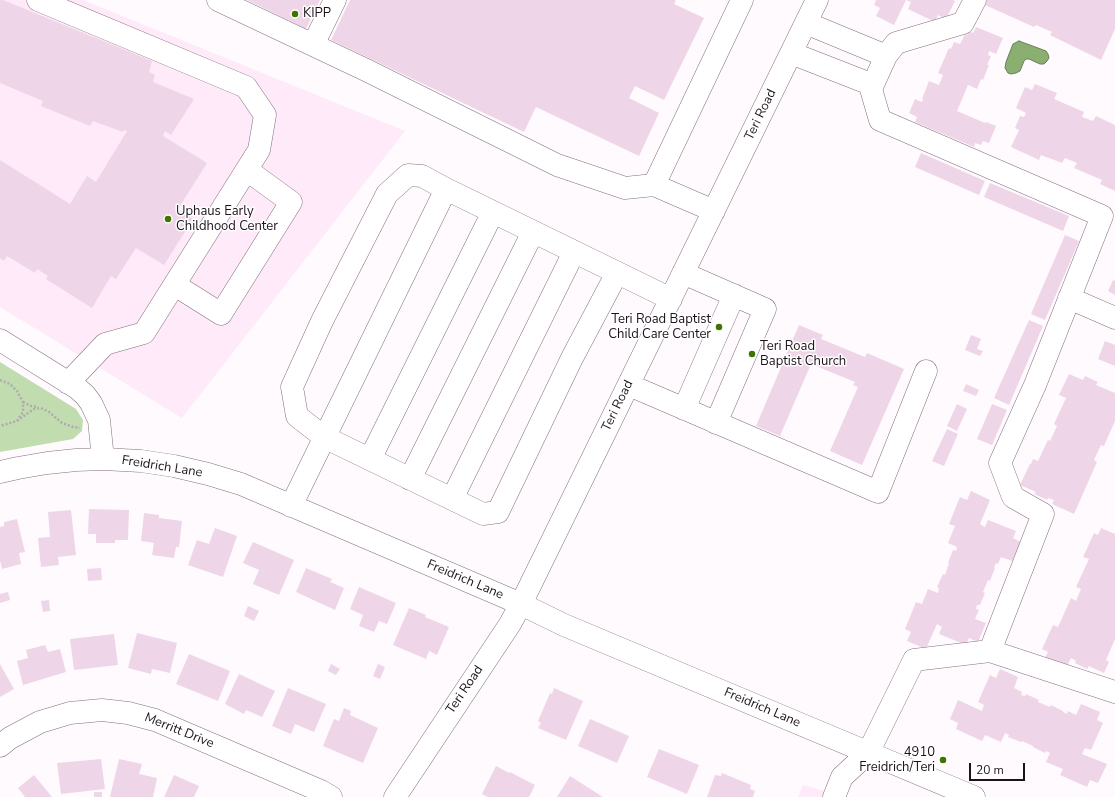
<!DOCTYPE html>
<style>
body{margin:0}
#map{position:relative;width:1115px;height:797px;overflow:hidden;background:#fffafe;font-family:"Nunito Sans",sans-serif}
canvas{display:block}
.scale{position:absolute;left:969px;top:763px;width:56px;height:18px;box-sizing:border-box;border:2px solid #1c131a;border-top:0;padding-left:5px;font-size:12px;line-height:14px;white-space:nowrap;color:#1c131a;-webkit-text-stroke:3px #fff;paint-order:stroke}
</style>
<div id="map">
<canvas width="1115" height="797"></canvas>
<div class="scale">20 m</div>
</div>
<script>
const context = document.querySelector('canvas').getContext('2d');
context.lineJoin = 'round';
function paint(path, color) { context.fillStyle = color; context.fill(path, 'evenodd'); }
const shape = rows => new Path2D(rows.map(r => 'M' + r).join(''));
function strokePath(path, color, width, dash) { context.strokeStyle = color; context.lineWidth = width; context.lineCap = dash ? 'butt' : 'round'; context.setLineDash(dash || []); context.stroke(path); }
function label(font, color, halo, rows, align = 'center') {
  context.font = font + ' "Nunito Sans",sans-serif'; context.lineWidth = 3; context.setLineDash([]); context.textBaseline = 'middle'; context.strokeStyle = halo; context.fillStyle = color; for (const [text, x, y, turn = 0] of rows) {
    context.save(); context.translate(x, y); context.rotate((+turn || 0) * Math.PI / 180); context.textAlign = isNaN(turn) ? turn : align; if (halo) context.strokeText(text, 0, 0); context.fillText(text, 0, 0); context.restore();
  }
}
paint(shape([
 [0,0,83,0,405,131,182,418,0,307],
 [803,785,848,797,798,797]
]), '#feeaf8');
paint(shape([
 [0,362,76,409,83,420,82,431,73,439,0,452]
]), '#c1ddaf');
const water = shape([
 [1019,41,1046,51,1048,54,1049,58,1047,61,1044,64,1040,64,1029,59,1026,59,1024,61,1020,71,1016,73,1011,74,1008,73,1005,68,1006,62,1013,44,1019,41]
]);
paint(water, '#8aaf71');
strokePath(water, '#698057', 1);
paint(shape([
 [0,0,3,0,152,61,149,72,155,75,153,82,194,99,171,135,165,131,163,136,207,163,178,209,193,219,164,265,136,248,116,279,111,276,92,308,46,279,48,276,37,269,35,273,7,256,4,261,0,258,0,160,70,204,87,176,96,182,127,131,124,130,123,132,93,121,90,126,41,106,43,101,0,83],
 [247,0,320,0,306,29],
 [350,0,676,0,674,4,704,18,664,100,635,86,629,98,659,113,639,156,536,107,524,132,331,40],
 [876,0,953,0,955,1,946,19,938,15,935,22,908,9,911,2,906,0,894,25,876,16,880,8,874,5],
 [987,0,1115,0,1115,29,1101,60,1050,35,1052,32,1036,25,1034,27,985,5],
 [976,27,1003,38,996,54,989,51,988,55,991,56,987,65,989,65,983,80,981,79,977,89,968,85,957,111,985,123,986,122,996,126,989,143,983,141,981,145,975,143,974,147,915,122,917,117,909,113,915,99,922,102,923,99,922,99,929,81,939,85,943,75,938,73,949,48,951,49,954,42,960,44,965,34,967,35,969,31,973,33],
 [1035,84,1057,93,1054,99,1084,112,1082,117,1093,121,1096,116,1115,125,1115,191,1100,184,1102,180,1074,168,1077,163,1065,158,1062,163,1041,155,1039,160,1011,147,1019,130,1015,128,1020,116,1024,117,1026,113,1016,108,1025,87,1032,90],
 [921,153,985,181,979,195,915,167],
 [990,183,1069,216,1063,231,984,197],
 [1065,235,1079,241,1045,320,1031,314],
 [1113,280,1115,281,1115,295,1108,291],
 [1029,320,1043,326,1009,405,994,398],
 [799,325,823,335,821,339,865,357,867,353,904,369,862,465,830,451,858,387,853,385,855,382,811,364,780,436,756,426],
 [971,335,981,339,977,349,983,351,980,356,965,350],
 [1105,341,1115,345,1115,366,1098,359],
 [1069,374,1083,380,1085,376,1098,382,1096,385,1115,393,1115,421,1104,446,1101,445,1094,460,1097,462,1074,514,1052,504,1054,500,1048,498,1047,500,1034,494,1036,492,1020,485,1030,464,1031,464,1033,459,1038,461,1048,440,1050,441,1057,426,1054,424,1066,398,1059,395],
 [966,384,979,390,976,396,963,391],
 [957,404,967,409,957,431,947,426],
 [992,404,1007,410,992,445,977,439],
 [947,429,958,434,944,466,932,461],
 [971,491,990,500,980,524,985,527,988,520,1016,531,1013,538,1021,542,1012,561,1001,557,998,564,996,563,994,567,995,568,990,581,988,580,983,592,985,593,980,605,977,605,976,609,979,610,975,619,986,623,978,642,969,638,966,645,939,634,942,627,937,624,926,649,907,641,911,632,905,629,916,602,922,604,928,589,938,593,939,588,937,587,943,574,945,575,949,563,948,563,953,550,956,551,957,547,948,543,955,526,949,524,960,497,967,500],
 [89,509,129,510,128,540,115,540,115,543,96,543,96,534,88,534],
 [71,510,76,555,58,557,59,565,41,567,38,538,50,537,48,512],
 [144,513,159,515,159,518,182,521,179,547,176,547,174,558,152,555,154,543,141,541],
 [17,519,25,552,19,553,21,564,2,569,0,560,0,527,4,526,4,522],
 [215,528,237,536,223,577,188,565,197,540,209,544],
 [1101,528,1115,534,1115,639,1106,660,1109,662,1104,673,1089,666,1087,669,1075,663,1076,661,1071,658,1066,668,1045,658,1048,652,1042,649,1053,625,1058,627,1071,598,1076,601,1081,589,1076,587,1089,559,1083,557,1094,533,1098,535],
 [253,542,294,560,279,595,253,584,259,570,243,563],
 [101,568,102,580,88,581,87,569],
 [306,568,332,579,330,582,344,588,335,610,296,592],
 [359,587,396,603,387,624,379,621,374,632,359,626,363,615,350,609],
 [8,592,10,600,0,603,0,594],
 [49,600,50,611,43,612,41,601],
 [248,606,259,611,254,621,244,616],
 [409,608,426,615,425,617,449,627,437,655,429,651,426,659,393,645],
 [137,633,177,643,170,673,152,669,151,674,128,668],
 [114,634,118,665,74,670,70,639],
 [45,645,48,652,60,649,66,672,23,685,17,661,28,658,26,650],
 [189,654,230,671,218,701,176,684],
 [0,664,14,689,0,697],
 [331,664,340,669,336,675,328,671],
 [378,664,385,667,380,679,373,676],
 [1000,669,1018,677,1014,688,1022,692,1021,695,1025,696,1026,694,1039,700,1038,702,1050,707,1051,705,1063,711,1063,712,1067,714,1068,711,1076,715,1081,704,1100,712,1097,720,1103,723,1091,750,1085,748,1082,754,1107,764,1098,783,1090,780,1087,787,1060,775,1063,769,1046,762,1050,753,1046,751,1045,753,1033,747,1033,746,1022,741,1021,742,1008,737,1009,735,1005,733,1001,742,985,735,982,741,956,729,958,723,950,719,958,700,982,711,984,705,978,702,990,675,996,678],
 [239,674,275,691,262,717,246,710,244,714,225,704],
 [288,688,326,704,314,732,295,724,291,734,272,726],
 [554,688,583,701,566,740,538,728,541,723,538,721,550,693,552,694],
 [344,708,351,711,350,715,378,728,363,763,323,746,334,719,339,721],
 [590,719,629,736,617,763,578,746],
 [659,749,699,765,687,794,647,777],
 [101,759,105,789,61,794,57,763],
 [119,759,142,764,139,774,157,778,153,797,110,797],
 [496,766,509,773,510,772,535,785,529,797,488,797,482,794],
 [722,773,751,785,750,789,755,791,753,797,707,797,715,775,721,776],
 [34,775,52,797,25,797,18,788],
 [174,775,199,786,194,797,164,797],
 [570,776,603,797,557,797],
 [94,792,102,792,102,797,94,797]
]), '#efd5e8');
const minor = shape([
 [38,0,246,87,265,115,259,150,144,333,105,344,68,383],
 [218,0,366,70,557,165,625,188,654,185],
 [806,23,886,56],
 [313,45,335,0],
 [791,53,873,85],
 [446,189,422,176,408,175,387,194,322,321,292,387,297,416,324,437,483,514,498,512,572,358,617,273],
 [714,211,654,185,742,0],
 [683,273,765,309,716,423],
 [175,285,221,314,291,202,247,170],
 [1069,298,1115,318],
 [0,340,77,388,85,395,91,403,99,420,103,459],
 [629,385,878,492,926,371],
 [684,409,734,295],
 [370,459,493,212],
 [0,472,18,468,47,463,76,460,103,459,141,461,174,466,208,474,241,484,521,604,564,625,974,797],
 [410,479,533,232],
 [452,499,574,252],
 [291,506,446,189,671,299],
 [990,651,1115,692],
 [0,746,10,738,40,722,70,713,102,710,128,713,155,720,321,791,331,797],
 [395,797,510,624,521,604,817,0],
 [834,797,842,777,868,753,914,660,990,651,1043,514,1013,497,1000,463,1035,385,1102,216,880,120,871,89,886,56,896,43,963,23,975,0]
]);
strokePath(minor, '#856f7f', 23);
strokePath(shape([
 [0,380,10,384,17,391,23,402,23,412,17,421,0,426],
 [23,402,31,406,37,407],
 [17,421,28,413,34,409,41,408,49,412,62,423,73,427,80,428]
]), '#b0a9ae', 2.5, [2, 2]);
strokePath(minor, '#fff', 22);
for (const [x, y, r, color] of [
 [295,14,4,"#3f7400"],
 [168,219,4,"#3f7400"],
 [719,327,4,"#3f7400"],
 [752,354,4,"#3f7400"],
 [943,760,4,"#3f7400"]
]) { const dot = new Path2D(); dot.arc(x, y, r, 0, 2 * Math.PI); context.fillStyle = color; context.fill(dot); strokePath(dot, '#fff', 1.5); }
label('13px', '#1c131a', '#fff', [
 ["KIPP",303,14],
 ["Uphaus Early",176,212],
 ["Childhood Center",176,227],
 ["Teri Road Baptist",711,320,"right"],
 ["Child Care Center",711,335,"right"],
 ["Teri Road",760,347],
 ["Baptist Church",760,362],
 ["4910",935,753,"right"],
 ["Freidrich/Teri",935,768,"right"]
], 'left');
label('13px', '#1c131a', '#fff', [
 ["Teri Road",761,115,-64],
 ["Teri Road",618,406,-64],
 ["Freidrich Lane",162,467,9],
 ["Freidrich Lane",465,580,23],
 ["Teri Road",465,690,-56],
 ["Freidrich Lane",762,708,23],
 ["Merritt Drive",179,731,22]
]);
</script>
